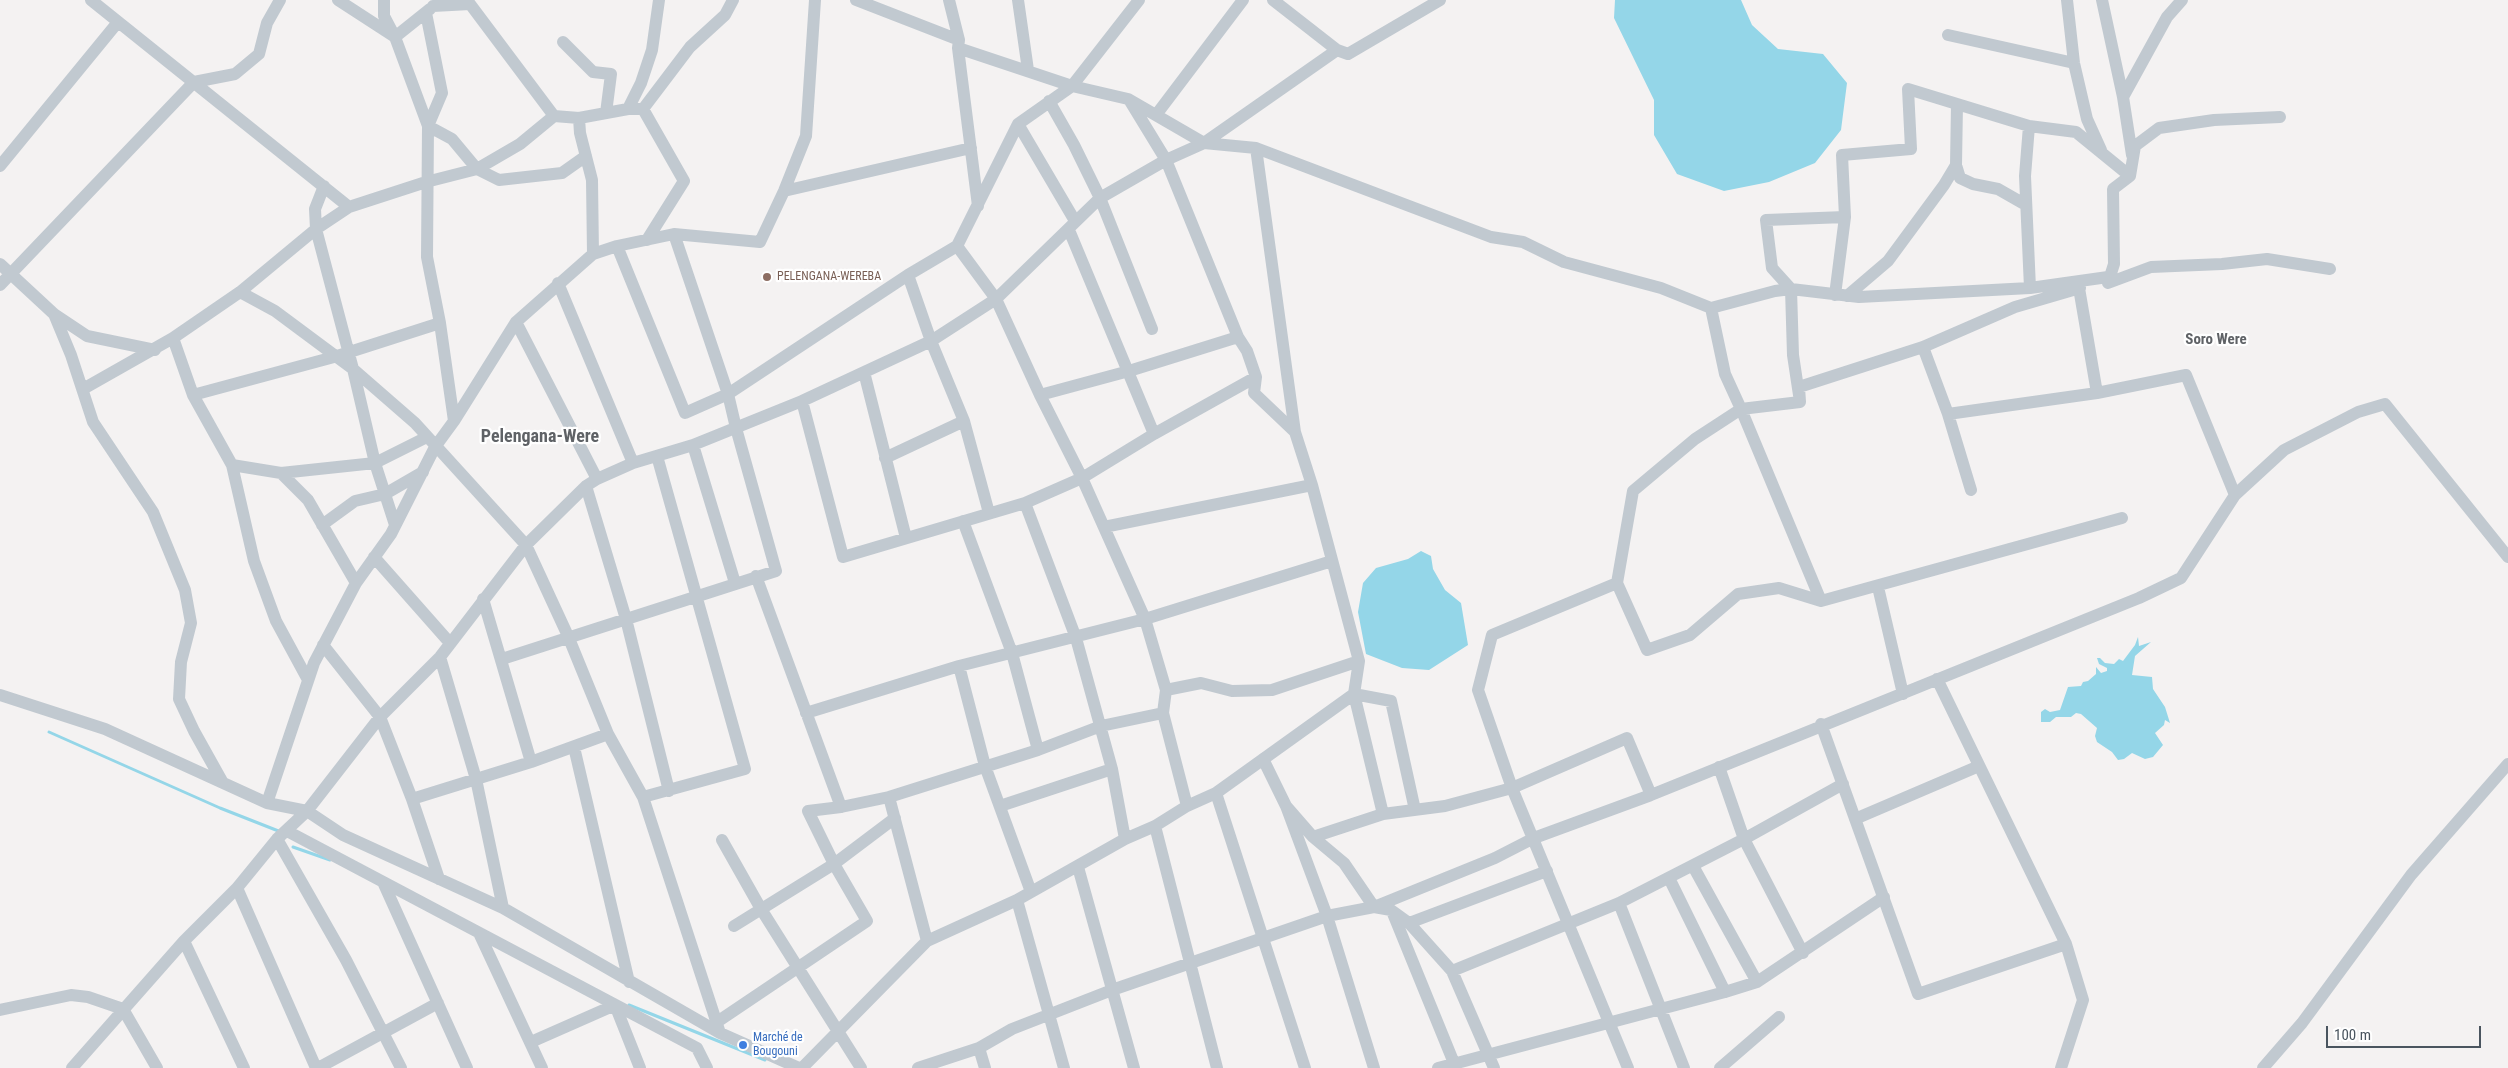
<!DOCTYPE html>
<meta charset="utf-8">
<style>
body{margin:0}
#map{position:relative;width:2508px;height:1068px;overflow:hidden;background:#f4f2f2;font-family:"Roboto Condensed",sans-serif}
canvas{display:block}
.scale{position:absolute;left:2326px;top:1026px;width:155px;height:22px;box-sizing:border-box;border:2px solid #4a555f;border-top:0;padding-left:6px;font-size:15px;line-height:18px;white-space:nowrap;color:#4a555f;-webkit-text-stroke:4px #fff;paint-order:stroke}
</style>
<div id="map">
<canvas width="2508" height="1068"></canvas>
<div class="scale">100 m</div>
</div>
<script>
const context = document.querySelector('canvas').getContext('2d');
context.lineJoin = 'round';
function paint(path, color) { context.fillStyle = color; context.fill(path, 'evenodd'); }
const shape = rows => new Path2D(rows.map(r => 'M' + r).join(''));
function strokePath(path, color, width, dash) { context.strokeStyle = color; context.lineWidth = width; context.lineCap = dash ? 'butt' : 'round'; context.setLineDash(dash || []); context.stroke(path); }
function label(font, color, halo, rows, align = 'center') {
  context.font = font + ' "Roboto Condensed",sans-serif'; context.lineWidth = 4.5; context.setLineDash([]); context.textBaseline = 'middle'; context.strokeStyle = halo; context.fillStyle = color; for (const [text, x, y, turn = 0] of rows) {
    context.save(); context.translate(x, y); context.rotate((+turn || 0) * Math.PI / 180); context.textAlign = isNaN(turn) ? turn : align; if (halo) context.strokeText(text, 0, 0); context.fillText(text, 0, 0); context.restore();
  }
}
paint(shape([
 [1615,0,1741,0,1752,25,1778,49,1823,54,1847,83,1841,130,1815,163,1769,182,1724,191,1677,174,1654,135,1654,100,1614,18],
 [1421,551,1431,556,1433,569,1445,590,1461,603,1468,645,1429,670,1402,668,1366,654,1358,612,1363,583,1376,568,1408,559],
 [2138,637,2139,646,2151,642,2135,656,2132,675,2152,677,2153,689,2165,707,2170,723,2165,720,2164,725,2155,733,2163,745,2153,757,2145,759,2132,753,2124,759,2118,760,2112,752,2097,742,2095,736,2097,728,2081,714,2076,713,2071,717,2056,717,2050,722,2041,722,2041,712,2045,709,2050,712,2060,710,2068,687,2081,686,2083,682,2088,681,2096,674,2096,667,2101,673,2107,671,2107,668,2099,664,2097,658,2100,658,2105,663,2114,664,2119,659,2123,661,2135,645]
]), '#94d6e8');
strokePath(shape([
 [49,732,220,808,281,832],
 [293,847,330,860],
 [629,1005,765,1060]
]), '#94d6e8', 3);
strokePath(shape([
 [91,0,349,207],
 [338,0,395,37,428,126,427,257,440,323,454,421],
 [384,0,384,16,395,37,430,9],
 [856,0,959,40,958,48,1072,86,1128,99,1204,143,1256,148,1491,237,1523,242,1564,262,1661,288,1711,308,1775,291,1791,289,1859,297,2030,288,2108,277,2108,283,2151,267,2222,264,2267,259,2330,269],
 [949,0,959,40],
 [1018,0,1028,70],
 [1273,0,1337,50],
 [2067,0,2074,63,2087,119,2101,150],
 [2102,0,2123,97],
 [433,6,470,4,554,116],
 [426,13,442,93,428,126,452,139,477,169,499,180,562,173,586,156],
 [1948,35,2074,63],
 [563,42,593,72,611,74,606,113],
 [958,48,978,206],
 [1049,101,1074,145,1100,198,1152,329],
 [1130,101,1166,160,1238,337,1247,351,1256,377],
 [628,109,641,83,652,50,659,0],
 [643,109,684,181,647,240],
 [1156,115,1243,0],
 [579,118,580,133,592,180,593,254],
 [1018,124,1075,221],
 [2029,126,2025,176,2030,288],
 [1256,148,1295,432],
 [2132,155,2123,97,2167,17,2182,0],
 [1956,165,1960,178,1973,184,1998,189,2026,205],
 [0,166,118,22],
 [324,186,315,209,316,229,353,369,375,463,395,525],
 [784,191,971,148],
 [1069,230,1154,434],
 [617,246,685,413,728,394,908,275,957,246,1018,124,1072,86,1139,0],
 [957,246,996,299,1040,395,1082,478,1145,619,1166,690,1163,713,1187,806],
 [0,264,54,314,71,355,93,422,153,512,185,590,191,623,181,662,179,699,194,731,223,783],
 [908,275,931,341,964,421,989,513],
 [558,283,633,463],
 [2108,283,2114,264,2113,189,2130,176,2135,146,2159,128,2214,120,2280,117],
 [0,285,194,82,235,74,259,54,267,23,280,0],
 [2079,288,2097,393],
 [240,292,275,311,353,369,415,423,526,545,568,636,608,734,643,797,720,1033],
 [1835,295,1845,217],
 [1847,296,1888,261,1944,185,1956,165,1957,104],
 [1711,308,1725,374,1741,409,1821,601],
 [54,314,87,336,155,350],
 [516,322,597,479],
 [173,338,193,395,232,465,254,561,276,621,308,680],
 [1923,347,1948,414,1971,490],
 [864,372,906,538],
 [83,389,173,338,240,292,316,229,349,207,426,182,477,169,520,144,554,116,579,118,628,109,643,109,690,47,725,15,733,0],
 [193,395,334,357,440,323],
 [1040,395,1129,371,1238,337],
 [1799,395,1793,355,1791,289,1772,268,1766,220,1845,217,1842,155,1911,149,1908,89,2029,126,2076,132,2130,176],
 [802,401,843,557,1025,503,1082,478,1154,434,1256,377,1254,393,1295,432,1312,485,1359,661,1354,694,1383,814],
 [1948,414,2097,393,2186,375,2235,495],
 [693,445,735,583],
 [885,458,964,421],
 [232,465,281,473,375,463,427,437],
 [281,473,308,500,356,583],
 [586,486,626,619,669,791],
 [1025,503,1076,638,1112,769,1125,839],
 [963,521,1012,653,1038,750],
 [322,525,355,501,385,494,423,472],
 [1104,527,1312,485],
 [374,557,450,643],
 [756,576,841,807],
 [1617,583,1647,650,1690,635,1738,594,1779,588,1821,601,2122,518],
 [1878,587,1903,694],
 [483,599,531,762],
 [323,645,380,717,412,799,439,879],
 [440,657,476,779,503,908],
 [502,659,776,571,736,428,728,394,674,234],
 [959,666,985,766,1031,892],
 [1937,679,2066,944,2083,1000,2061,1068],
 [1166,690,1201,683,1232,691,1272,690,1359,661],
 [0,695,105,729,267,803,307,811,343,835,503,908,720,1033,799,1068],
 [806,713,959,666,1145,619,1332,561],
 [1821,724,1918,994,2066,944],
 [574,747,629,982],
 [1263,759,1286,806,1327,916,1374,1068],
 [1719,767,1744,839,1803,953],
 [1216,793,1305,1068],
 [643,797,745,769,657,456],
 [889,797,927,941],
 [412,799,531,762,608,734],
 [267,803,314,663,356,583,391,534,435,447,454,421,516,322,593,254,617,246,674,234,760,242,784,191,806,136,815,0],
 [1000,806,1112,769],
 [1286,806,1313,837,1344,863,1374,907,1391,910,1409,923,1452,971,1494,1068],
 [1855,819,1979,766],
 [1155,826,1217,1068],
 [287,831,697,1048,707,1068],
 [1313,837,1383,814,1445,806,1512,788,1627,738,1651,795],
 [277,839,346,960,401,1068],
 [722,840,761,909,861,1068],
 [1693,866,1757,982],
 [1078,867,1134,1068],
 [1669,878,1725,992],
 [383,882,467,1068],
 [237,888,316,1068],
 [1017,900,1064,1068],
 [1619,903,1684,1068],
 [1392,911,1456,1068],
 [1409,923,1547,871],
 [734,926,834,864,895,818],
 [479,933,542,1068],
 [184,941,244,1068],
 [1452,971,1619,903,1744,839,1843,784],
 [0,1010,71,995,88,997,123,1009,157,1068],
 [717,1022,867,921,834,864,808,811,841,807,889,797,1038,750,1101,726,1163,713],
 [531,1042,615,1005,640,1068],
 [979,1048,985,1068],
 [72,1068,184,941,237,888,277,839,307,811,380,717,440,657,526,545,586,486,597,479,633,463,693,445,802,401,931,341,996,299,1100,198,1166,160,1204,143,1337,50,1348,54,1440,0],
 [318,1068,438,1003],
 [802,1068,927,941,1017,900,1125,839,1155,826,1187,806,1216,793,1354,694,1391,701,1415,810],
 [918,1068,979,1048,1012,1029,1112,990,1327,916,1374,907,1495,858,1534,838,1651,795,2139,598,2181,578,2235,495,2284,450,2358,412,2385,404,2508,557],
 [1438,1068,1725,992,1757,982,1884,897],
 [1628,1068,1512,788,1478,690,1492,635,1617,583,1633,491,1695,439,1741,409,1800,402,1799,387,1923,347,2015,307,2080,288],
 [1720,1068,1779,1017],
 [2263,1068,2302,1023,2411,875,2508,764]
]), '#c1c9d0', 12);
for (const [x, y, r, color] of [
 [767,277,5,"#8d6e63"],
 [743,1045,5,"#3f7fe0"]
]) { const dot = new Path2D(); dot.arc(x, y, r, 0, 2 * Math.PI); context.fillStyle = color; context.fill(dot); strokePath(dot, '#fff', 2); }
label('12px', '#785e54', '#fff', [
 ["PELENGANA-WEREBA",777,277]
], 'left');
label('12px', '#366cbe', '#fff', [
 ["Marché de",753,1038],
 ["Bougouni",753,1052]
], 'left');
label('bold 15px', '#5f6266', '#fff', [
 ["Soro Were",2216,340]
]);
label('bold 18px', '#5f6266', '#fff', [
 ["Pelengana-Were",540,437]
]);
</script>
